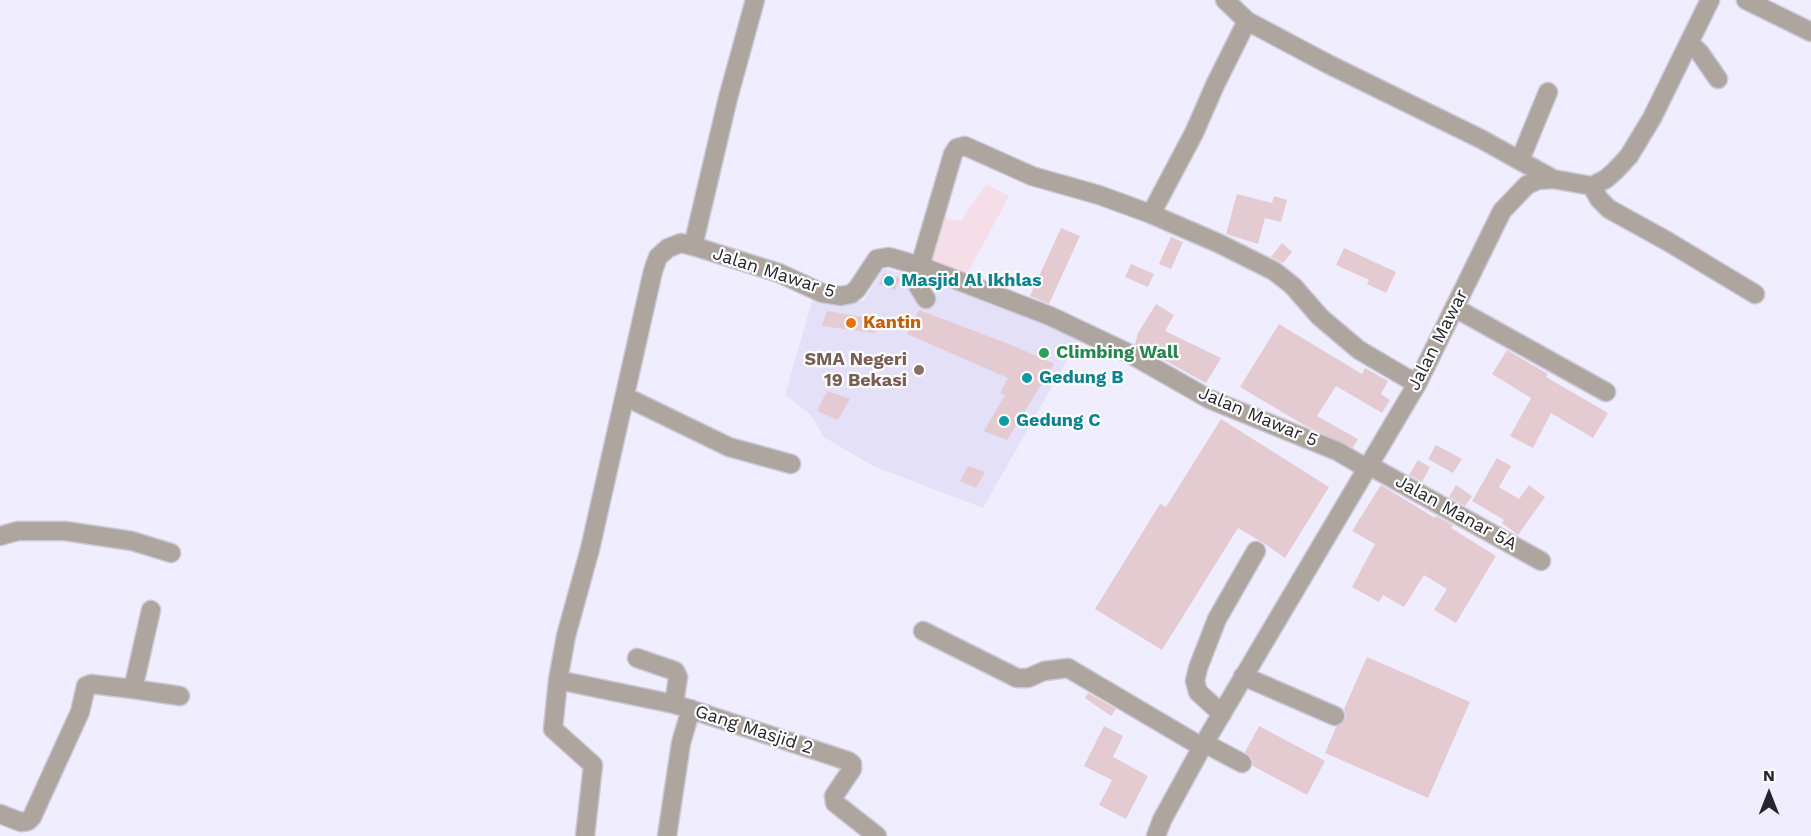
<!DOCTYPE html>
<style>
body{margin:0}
#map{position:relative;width:1811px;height:836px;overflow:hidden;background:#efedfe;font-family:"Work Sans",sans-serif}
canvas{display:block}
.north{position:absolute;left:1739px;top:764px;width:60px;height:60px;-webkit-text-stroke:4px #fff;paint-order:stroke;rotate:0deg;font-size:16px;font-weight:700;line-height:24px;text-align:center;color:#26252d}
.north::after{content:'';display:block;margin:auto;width:21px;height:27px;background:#26252d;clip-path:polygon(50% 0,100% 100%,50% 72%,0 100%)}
</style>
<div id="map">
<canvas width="1811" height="836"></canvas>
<div class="north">N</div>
</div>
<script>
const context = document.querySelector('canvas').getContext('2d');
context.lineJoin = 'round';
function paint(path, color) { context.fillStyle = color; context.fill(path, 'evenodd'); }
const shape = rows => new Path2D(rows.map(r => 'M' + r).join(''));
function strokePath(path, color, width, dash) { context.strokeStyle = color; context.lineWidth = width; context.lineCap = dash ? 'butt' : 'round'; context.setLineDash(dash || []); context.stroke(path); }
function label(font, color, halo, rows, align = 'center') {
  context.font = font + ' "Work Sans",sans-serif'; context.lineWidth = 4.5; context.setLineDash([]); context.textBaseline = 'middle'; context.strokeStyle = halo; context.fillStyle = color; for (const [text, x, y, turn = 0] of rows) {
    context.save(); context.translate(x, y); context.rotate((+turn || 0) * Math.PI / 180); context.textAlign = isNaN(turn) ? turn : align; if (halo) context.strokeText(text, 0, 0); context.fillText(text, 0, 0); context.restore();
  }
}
paint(shape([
 [986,184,1009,196,964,280,927,268,939,210,949,219,961,221]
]), '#f6dee8');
paint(shape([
 [883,268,1007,307,1079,339,983,508,873,466,824,437,810,414,785,395,813,298,864,301]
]), '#e3e0f8');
paint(shape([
 [1237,194,1272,203,1274,196,1287,200,1281,222,1265,218,1258,244,1226,234],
 [1061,228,1080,236,1049,304,1030,296],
 [1171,237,1183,242,1171,269,1159,264],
 [1282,243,1292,252,1283,263,1271,257],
 [1344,248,1396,272,1386,293,1367,284,1369,280,1336,265],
 [1131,264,1154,274,1148,287,1125,277],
 [884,273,900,278,895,290,879,284],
 [1156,304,1174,315,1165,331,1221,358,1206,383,1135,344,1138,333],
 [919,310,1014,346,1054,364,1007,440,984,431,1005,395,1000,393,1008,378,907,334],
 [827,311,880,320,875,333,822,326],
 [1279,324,1362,374,1365,368,1388,381,1381,394,1390,400,1382,413,1336,386,1317,416,1358,439,1353,448,1304,425,1240,387],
 [1507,350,1548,374,1546,377,1608,413,1593,438,1551,413,1533,448,1510,436,1531,398,1492,374],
 [827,391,850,399,838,420,817,411],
 [1221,419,1329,487,1285,558,1262,542,1238,528,1162,650,1095,609,1160,504,1166,507],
 [1436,445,1462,459,1453,473,1428,459],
 [1497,458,1511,466,1499,487,1519,499,1529,485,1545,497,1518,535,1502,523,1504,520,1472,501],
 [1418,460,1430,467,1422,482,1409,475],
 [968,466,985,472,976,488,960,481],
 [1381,485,1435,518,1436,516,1453,525,1451,528,1496,556,1456,623,1434,610,1447,589,1424,575,1404,607,1383,595,1379,602,1352,587,1375,544,1352,531],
 [1456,485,1472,496,1465,506,1449,497],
 [1367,657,1470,702,1428,798,1325,753,1336,727,1345,721,1346,715,1344,709],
 [1088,693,1116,709,1111,716,1085,698],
 [1104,726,1123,736,1113,757,1148,776,1126,819,1099,805,1112,780,1084,766],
 [1259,726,1325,761,1307,795,1253,766,1252,758,1245,752]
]), '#e4cbd2');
const minor = shape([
 [1225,0,1247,21,1330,65,1481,139,1553,179],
 [1746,0,1811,32],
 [1690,43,1700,53,1718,79],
 [1520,160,1548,92],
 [1592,186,1599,199,1609,209,1667,241,1755,294],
 [1151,214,1194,133,1215,85,1247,21],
 [693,246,779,273,822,293,841,296,851,294,857,289,877,259,889,257,920,266,1050,316,1130,354,1209,399,1337,451,1368,469],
 [926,299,918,286,920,266,953,154,957,148,965,146,1032,176,1099,195,1151,214,1218,243,1274,271,1293,286,1320,317,1359,350,1417,384],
 [1455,308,1606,392],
 [626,397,729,447,791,464],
 [1370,466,1541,561],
 [0,536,18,531,65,531,132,541,171,553],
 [923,631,1017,678,1028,678,1044,671,1068,668,1202,747],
 [637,658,675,671,678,677,674,704],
 [1243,676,1335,716],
 [558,680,674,704,848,761,852,764,852,769,834,796,835,803,877,836],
 [133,689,151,610],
 [1222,714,1198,692,1195,681,1198,668,1217,619,1256,551],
 [1204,743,1242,763],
 [0,814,21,822,28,821,32,817,80,712,86,686,91,684,133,689,180,696],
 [585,836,593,765,553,729,558,680,566,636,590,549,653,271,658,257,668,248,681,243,693,246,728,98,755,0],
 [667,836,681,743,691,709],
 [1156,836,1162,820,1202,747,1417,384,1502,211,1527,185,1538,180,1553,179,1592,186,1606,179,1616,170,1629,156,1652,118,1710,0]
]);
strokePath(minor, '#cbc9d8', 21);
strokePath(minor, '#aea59f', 18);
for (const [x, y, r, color] of [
 [889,281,6,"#0f9aa8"],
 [851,323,6,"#e8710a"],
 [1044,353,6,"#2e9e5b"],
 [919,370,6,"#8d6e63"],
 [1027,378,6,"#0f9aa8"],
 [1004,421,6,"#0f9aa8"]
]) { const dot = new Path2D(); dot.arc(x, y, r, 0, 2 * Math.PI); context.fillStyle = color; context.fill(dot); strokePath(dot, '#fff', 2); }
label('18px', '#26252d', '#fff', [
 ["Jalan Mawar 5",774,273,18],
 ["Jalan Mawar",1438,340,-63],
 ["Jalan Mawar 5",1258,417,23],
 ["Jalan Manar 5A",1456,513,29],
 ["Gang Masjid 2",754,730,18]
]);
label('bold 18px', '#0d838f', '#fff', [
 ["Masjid Al Ikhlas",901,281],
 ["Gedung B",1039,378],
 ["Gedung C",1016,421]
], 'left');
label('bold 18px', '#c56008', '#fff', [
 ["Kantin",863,323]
], 'left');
label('bold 18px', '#27864d', '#fff', [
 ["Climbing Wall",1056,353]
], 'left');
label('bold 18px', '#785e54', '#fff', [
 ["SMA Negeri",907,360],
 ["19 Bekasi",907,381]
], 'right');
</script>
